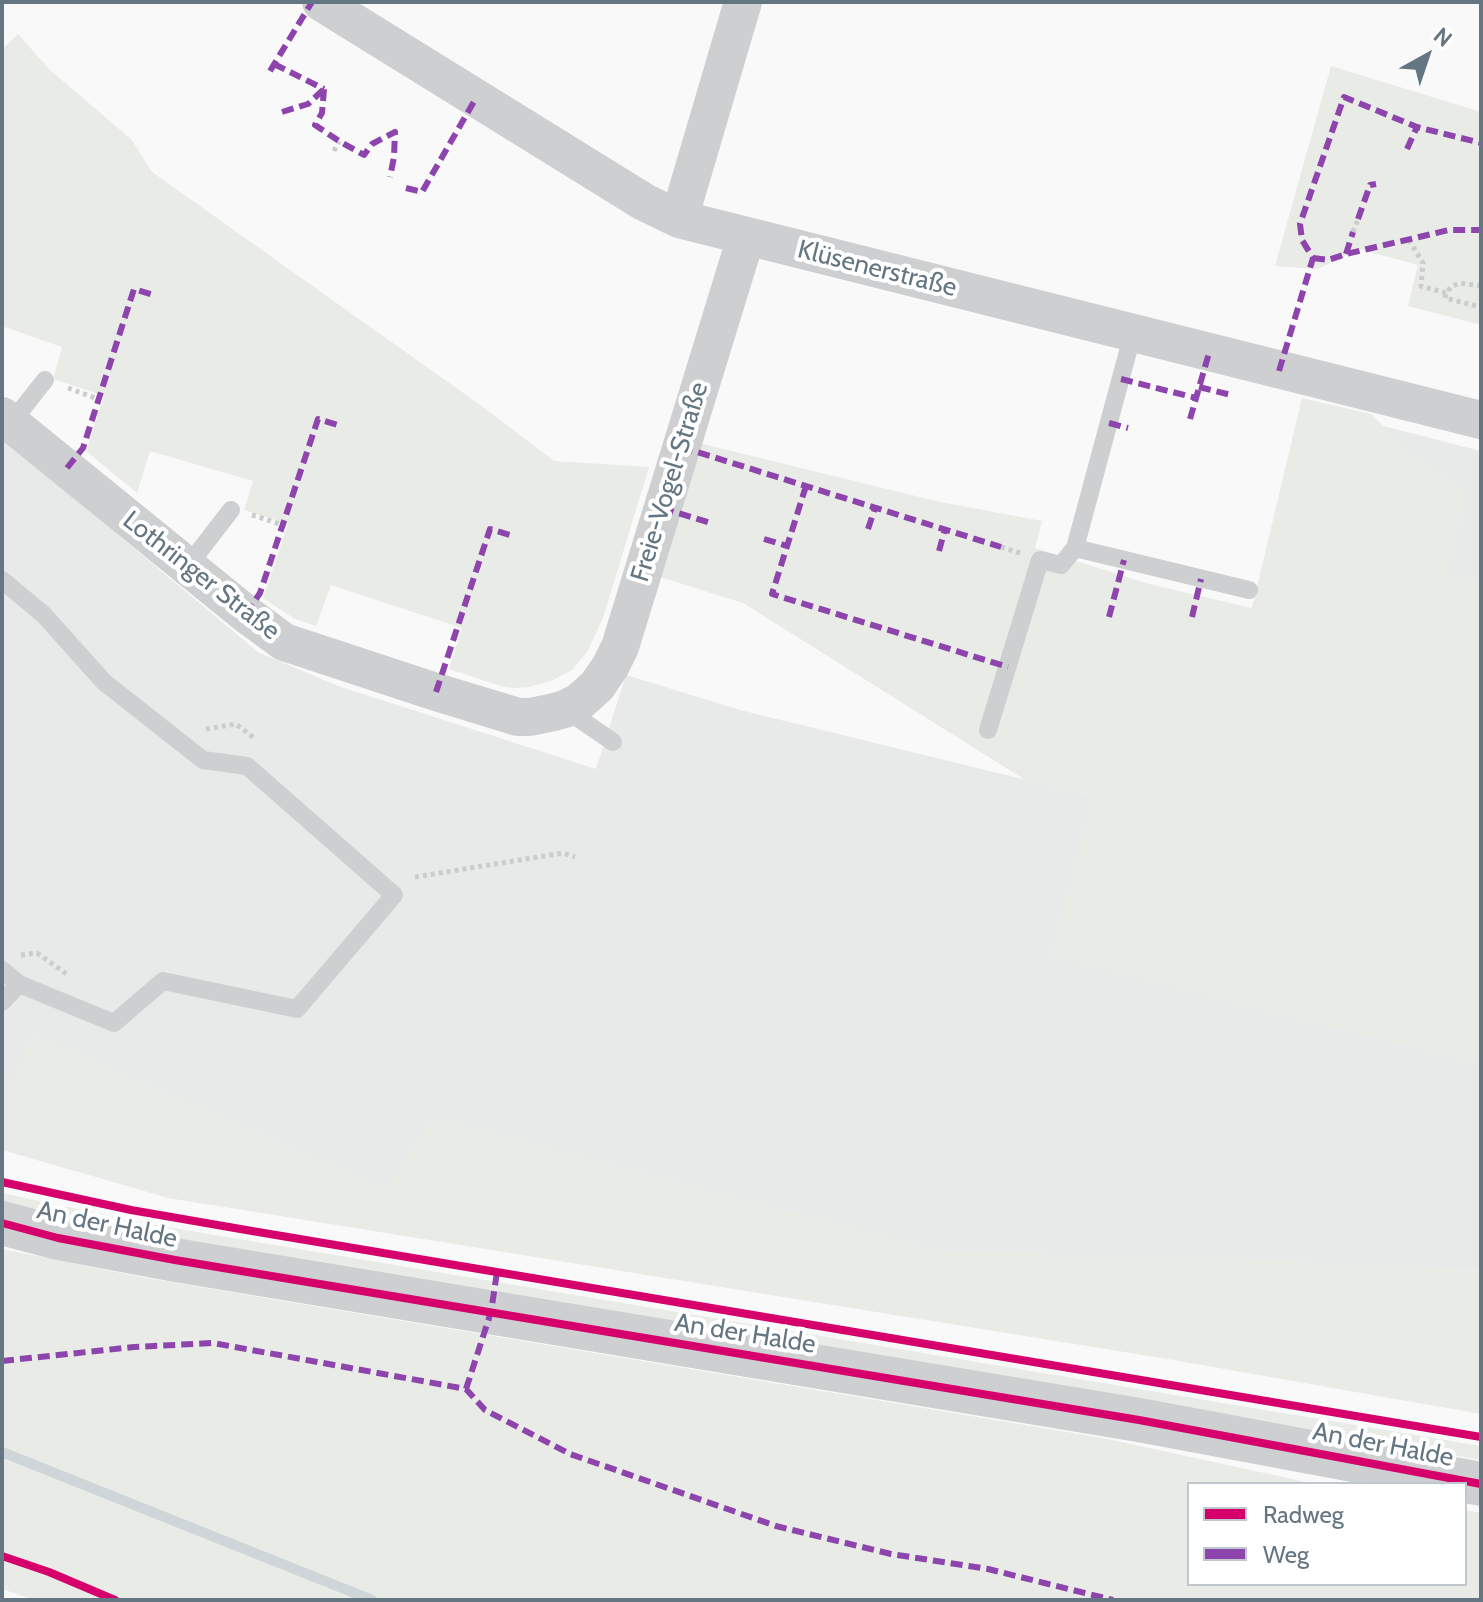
<!DOCTYPE html>
<meta charset="utf-8">
<style>
body{margin:0}
#map{position:relative;width:1483px;height:1602px;overflow:hidden;background:#f9f9f9;font-family:Cabin,sans-serif}
canvas{display:block}
.frame{position:absolute;inset:0;border:4px solid #657683;pointer-events:none}
.legend{position:absolute;left:1187px;top:1482px;width:280px;height:104px;box-sizing:border-box;background:#fff;border:2px solid #c1c8cd;margin:0;padding:10px 14px;list-style:none;font-size:24px;color:#657683}
.legend li{display:flex;align-items:center;gap:16px;height:40px}
.legend b{width:40px;border:2px solid #c1c8cd}
.north{position:absolute;left:1387px;top:16px;width:80px;height:80px;-webkit-text-stroke:6px #fff;paint-order:stroke;rotate:40deg;font-size:22px;font-weight:700;line-height:32px;text-align:center;color:#657683}
.north::after{content:'';display:block;margin:auto;width:28px;height:36px;background:#657683;clip-path:polygon(50% 0,100% 100%,50% 72%,0 100%)}
</style>
<div id="map">
<canvas width="1483" height="1602"></canvas>
<div class="frame"></div>
<ul class="legend">
<li><b style="height:10px;background:#d6006c"></b>Radweg</li>
<li><b style="height:10px;background:#8e44ad"></b>Weg</li>
</ul>
<div class="north">N</div>
</div>
<script>
const context = document.querySelector('canvas').getContext('2d');
context.lineJoin = 'round';
function paint(path, color) { context.fillStyle = color; context.fill(path, 'evenodd'); }
const shape = rows => new Path2D(rows.map(r => 'M' + r).join(''));
function strokePath(path, color, width, dash) { context.strokeStyle = color; context.lineWidth = width; context.lineCap = dash ? 'butt' : 'round'; context.setLineDash(dash || []); context.stroke(path); }
function label(font, color, halo, rows, align = 'center') {
  context.font = font + ' Cabin,sans-serif'; context.lineWidth = 8; context.setLineDash([]); context.textBaseline = 'middle'; context.strokeStyle = halo; context.fillStyle = color; for (const [text, x, y, turn = 0] of rows) {
    context.save(); context.translate(x, y); context.rotate((+turn || 0) * Math.PI / 180); context.textAlign = isNaN(turn) ? turn : align; if (halo) context.strokeText(text, 0, 0); context.fillText(text, 0, 0); context.restore();
  }
}
paint(shape([
 [1375,424,1481,451,1481,1272,1431,1267,529,1255,169,1198,2,1150,2,438,258,652,338,686,596,769,626,675,740,710,1092,796,1174,813]
]), '#e8e9e9');
paint(shape([
 [18,34,49,69,132,140,152,172,483,407,554,461,649,467,603,618,587,652,572,670,551,681,529,687,514,688,504,687,449,669,462,628,331,585,316,626,295,619,263,598,288,524,244,510,253,481,150,451,137,493,86,451,104,396,53,379,62,347,2,326,2,49],
 [1331,66,1481,112,1481,325,1408,306,1418,265,1359,249,1318,269,1275,266],
 [1302,398,1371,414,1411,454,1467,490,1447,574,1481,583,1481,1047,1475,1063,1051,956,1092,796,1027,781,743,603,657,576,699,443,940,502,1042,521,1035,548,1149,584,1252,608],
 [32,1034,387,1189,432,1117,941,1251,1189,1256,1431,1267,1481,1272,1481,1414,1168,1359,169,1198,2,1147,2,1098,6,1096],
 [2,1193,143,1223,1481,1446,1481,1460,141,1236,2,1206],
 [2,1249,146,1278,1103,1438,1315,1484,1189,1484,1189,1584,1465,1584,1465,1510,1481,1513,1481,1600,34,1600,2,1589]
]), '#e8ebe6');
strokePath(shape([
 [2,1452,372,1600]
]), '#ced6d9', 10);
strokePath(shape([
 [334,151,339,141],
 [1353,232,1358,219],
 [1409,240,1423,263,1421,286,1446,293],
 [1481,286,1460,283,1452,286,1446,293,1445,298,1481,307],
 [68,388,98,399],
 [252,515,283,525],
 [1001,547,1020,553],
 [206,729,236,724,254,738],
 [415,877,563,853,575,857],
 [21,955,37,953,68,975]
]), '#cbcccd', 5, [4, 4]);
strokePath(shape([
 [1133,333,1075,548,1249,590],
 [11,423,45,380],
 [187,567,231,510],
 [2,580,44,615,104,682,203,760,247,766,394,895,297,1009,163,981,114,1023,19,984,2,1002],
 [565,709,613,742],
 [988,730,1040,560,1061,565,1075,548],
 [2,970,19,984]
]), '#cecfd0', 18);
strokePath(shape([
 [321,2,644,202,679,219,1481,420],
 [679,219,743,2],
 [2,416,246,614,284,642,436,692,518,717,530,717,554,712,565,709,579,702,597,686,610,667,620,647,746,237]
]), '#cecfd0', 38);
strokePath(shape([
 [2,1223,58,1238,175,1260,1139,1420,1481,1484]
]), '#cecfd0', 44);
strokePath(shape([
 [274,64,324,89],
 [270,71,312,2],
 [324,89,322,113,315,125,339,141,364,155,372,144,395,132,394,157,390,177],
 [282,112,308,104,324,89],
 [1407,149,1417,127],
 [406,188,422,192,476,98],
 [1358,219,1370,185,1376,184],
 [1346,254,1353,232],
 [1313,258,1328,260,1346,254,1449,230,1481,230],
 [1279,371,1313,258,1302,240,1300,224,1344,97,1417,127,1481,143],
 [1121,379,1196,398],
 [1199,387,1231,395],
 [1190,419,1209,353],
 [1109,423,1128,428],
 [681,447,1001,547],
 [67,468,83,448,134,289,154,295],
 [806,486,772,594,1008,667],
 [662,508,711,523],
 [868,529,875,508],
 [764,539,787,546],
 [939,551,945,529],
 [246,614,260,593,318,419,338,425],
 [1109,617,1124,560],
 [1192,617,1201,579],
 [436,692,490,529,510,535],
 [2,1361,134,1347,213,1343,466,1389,485,1410,570,1454,776,1526,891,1554,988,1569,1113,1600],
 [466,1389,491,1312,497,1272]
]), '#8e44ad', 6, [12, 6]);
strokePath(shape([
 [2,1182,131,1210,252,1231,1481,1437],
 [2,1223,58,1238,175,1260,1139,1420,1481,1484],
 [2,1556,49,1572,115,1600]
]), '#d6006c', 8);
label('26px', '#657683', '#fff', [
 ["Klüsenerstraße",877,269,14],
 ["Freie-Vogel-Straße",670,482,-73],
 ["Lothringer Straße",201,576,38],
 ["An der Halde",107,1225,12],
 ["An der Halde",745,1334,9],
 ["An der Halde",1383,1445,11]
]);
</script>
